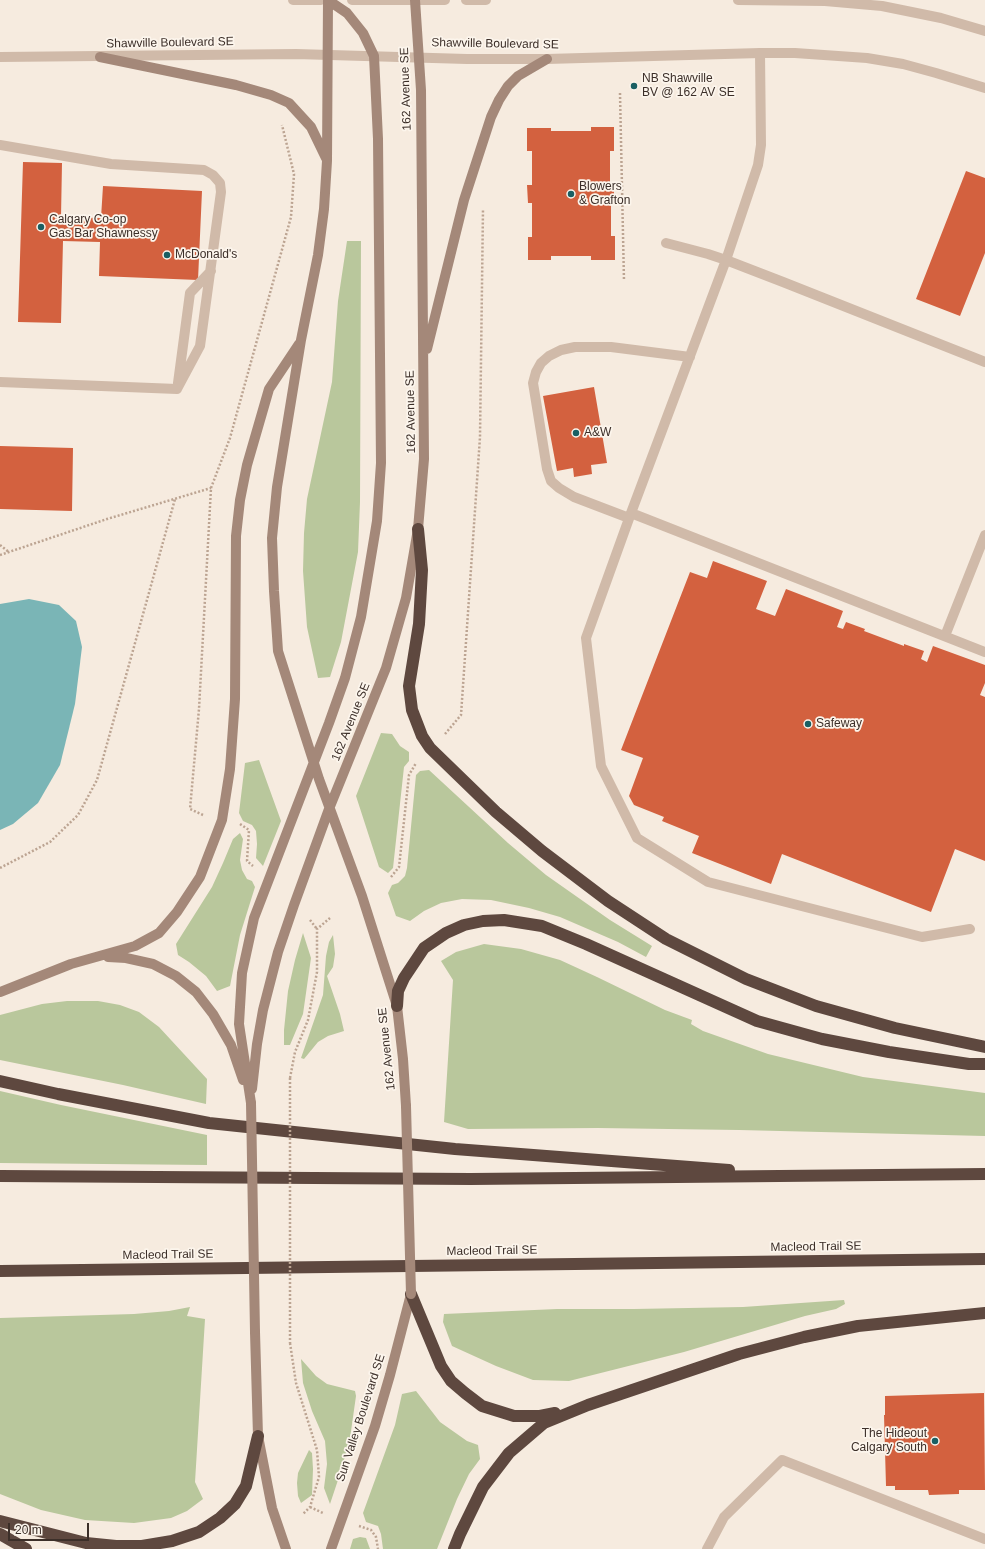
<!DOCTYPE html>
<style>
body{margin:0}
#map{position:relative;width:985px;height:1549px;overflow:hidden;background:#f6ebdf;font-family:Arial,sans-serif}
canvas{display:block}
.scale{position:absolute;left:8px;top:1523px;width:81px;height:18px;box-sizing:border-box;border:2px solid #3c2f29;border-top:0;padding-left:5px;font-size:12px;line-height:14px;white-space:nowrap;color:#3c2f29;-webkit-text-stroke:3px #fcf5ec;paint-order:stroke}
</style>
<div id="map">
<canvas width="985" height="1549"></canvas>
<div class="scale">20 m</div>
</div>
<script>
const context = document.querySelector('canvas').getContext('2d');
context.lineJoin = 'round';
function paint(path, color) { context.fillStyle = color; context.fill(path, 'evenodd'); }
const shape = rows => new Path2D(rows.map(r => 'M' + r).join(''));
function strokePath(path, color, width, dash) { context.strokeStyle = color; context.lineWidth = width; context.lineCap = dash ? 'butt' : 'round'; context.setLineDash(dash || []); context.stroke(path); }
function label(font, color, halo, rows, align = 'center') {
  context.font = font + ' Arial,sans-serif'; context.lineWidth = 3.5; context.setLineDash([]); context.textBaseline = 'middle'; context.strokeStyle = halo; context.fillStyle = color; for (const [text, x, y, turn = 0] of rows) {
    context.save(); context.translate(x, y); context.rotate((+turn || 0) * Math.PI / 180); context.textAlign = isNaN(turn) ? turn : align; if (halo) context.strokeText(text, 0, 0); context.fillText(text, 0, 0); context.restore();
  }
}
paint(shape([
 [347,241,361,241,360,502,358,552,341,642,330,677,318,678,307,627,303,571,304,533,307,499,332,382,338,301],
 [381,733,392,734,400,746,409,752,409,761,404,767,393,868,388,873,379,867,356,796],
 [259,760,281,821,263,866,256,858,257,844,256,831,252,825,243,821,239,813,245,763],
 [429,770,508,843,546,875,610,920,652,946,646,957,618,942,560,917,529,908,491,900,462,899,441,903,424,911,410,921,396,916,388,893,392,885,398,883,405,876,407,868,416,775,420,771],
 [240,833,243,839,240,860,242,870,247,879,252,881,255,887,240,935,230,986,217,991,206,976,189,962,178,955,176,944,212,887,223,863,233,839],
 [303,933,311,958,303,1014,290,1045,284,1045,284,1030,288,991,295,960],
 [333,935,335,954,333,967,327,976,340,1014,344,1031,328,1036,318,1042,304,1059,301,1058,323,995,326,956,329,942],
 [484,944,521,949,560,960,597,977,665,1010,692,1020,691,1024,703,1031,768,1054,863,1077,985,1093,985,1136,739,1130,598,1128,468,1129,444,1122,453,980,441,961,456,952],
 [67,1001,98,1001,120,1005,139,1012,159,1027,207,1079,206,1104,123,1085,0,1060,0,1015,42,1004],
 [0,1091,61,1105,207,1135,207,1165,0,1163],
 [844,1300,845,1304,836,1309,805,1316,684,1352,569,1381,533,1380,496,1366,452,1346,443,1322,444,1314,557,1309,634,1309,743,1307],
 [190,1307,187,1316,205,1319,195,1482,203,1499,187,1511,171,1518,134,1523,85,1520,41,1510,0,1494,0,1318,134,1314,169,1311],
 [301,1359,316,1376,327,1384,355,1391,356,1396,350,1438,341,1471,330,1504,324,1488,327,1464,325,1441,312,1411,303,1383],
 [416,1391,440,1422,467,1441,478,1445,480,1459,469,1474,457,1499,437,1549,383,1549,381,1534,378,1526,366,1522,363,1513,395,1425,402,1394],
 [309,1450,312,1453,313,1469,312,1495,301,1503,298,1496,297,1483,298,1473],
 [360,1537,366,1538,370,1549,350,1549,353,1539]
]), '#b9c79c');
paint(shape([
 [29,599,59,605,76,621,82,647,75,704,60,765,38,803,13,824,0,830,0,604]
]), '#7ab5b6');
paint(shape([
 [591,127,614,127,614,151,610,151,610,184,614,184,614,203,611,203,611,236,615,236,615,260,591,260,591,256,551,256,551,260,528,260,528,237,532,237,532,203,528,203,527,185,532,185,532,151,527,151,527,128,551,128,551,131,591,131],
 [23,162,62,163,61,217,101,218,103,186,202,191,198,280,99,276,100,242,63,241,61,323,18,322],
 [966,171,985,178,985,253,960,316,916,299],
 [594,387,607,463,591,465,592,474,574,477,573,468,557,471,543,396],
 [0,446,73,448,72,511,0,509],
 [713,561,767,581,756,609,775,616,786,589,843,611,837,627,843,629,846,622,865,629,864,631,904,646,904,644,924,651,921,659,927,662,933,646,985,665,985,683,980,695,985,697,985,861,955,849,931,912,782,854,771,884,692,853,699,836,662,821,664,817,634,805,629,796,643,758,621,750,690,572,707,578],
 [984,1393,985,1490,959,1490,959,1494,929,1495,928,1490,895,1490,895,1486,886,1486,884,1415,885,1415,885,1396]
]), '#d3613f');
strokePath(shape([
 [620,93,624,281],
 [0,545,9,552],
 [0,555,107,519,211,488],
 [445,734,461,715,480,437,483,209],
 [203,815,190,809,199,709,211,488,230,438,291,217,294,174,282,125],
 [240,824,249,830,247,861,253,866],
 [0,868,50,842,78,815,97,780,175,499],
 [391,877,399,867,409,775,416,763],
 [310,920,317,929],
 [290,1078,295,1052,308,1020,317,972,317,929,330,918],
 [290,1343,296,1383,317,1450,319,1477,310,1507,303,1514],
 [310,1507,323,1513],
 [359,1526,371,1530,376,1537,378,1549]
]), '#bca492', 2.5, [2, 2]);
strokePath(shape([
 [760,53,761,145,758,165,726,260,631,513,586,638,601,766,637,838,708,882,922,937,970,929],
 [0,145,111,164,204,170,213,175,220,183,221,192,200,346,177,389],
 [666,243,708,254,726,260,783,282,985,362],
 [0,382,177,389],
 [178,383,190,293,211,271],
 [631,513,985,652],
 [629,518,574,497,559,488,551,481,547,469,534,389,533,383,536,372,541,363,549,356,561,350,575,347,611,347,690,357],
 [945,636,985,535],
 [707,1549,724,1517,782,1460,985,1539]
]), '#d0baa9', 10);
strokePath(shape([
 [293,0,321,0],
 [352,0,445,0],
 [466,0,486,0],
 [738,0,825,1,882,6,941,18,985,31],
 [0,57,296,54,467,59,547,59,760,53,795,53,867,58,903,64,936,73,985,88]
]), '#d0baa9', 10);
strokePath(shape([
 [328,0,327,161,324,209,318,255,301,340,277,487,272,538,274,591,278,651,319,779,362,896,397,1006,403,1059,406,1106],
 [100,57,236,85,271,95,289,103,311,127,326,158],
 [427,349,464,200,491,117,499,100,508,86,518,76,547,59],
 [108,957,126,958,153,964,176,976,196,992,213,1014,231,1045,243,1080],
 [0,992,71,964,135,946,159,933,177,912,200,877,222,820,230,769,235,699,236,536,240,500,247,465,269,389,299,344],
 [252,1089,257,1044,263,1010,278,952,294,905,329,809,386,668,406,598,418,529,424,459,421,90,415,0],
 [251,1103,239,1024,242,973,254,918,329,723,345,678,361,617,377,521,381,463,378,139,374,56,363,33,347,13,328,0],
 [255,1332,258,1436,272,1508,286,1549],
 [331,1549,375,1426,390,1375,411,1294]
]), '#a48879', 10);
strokePath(shape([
 [418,529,422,570,419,624,409,686,412,710,422,736,430,748,496,812,542,851,608,901,666,939,746,979,816,1006,895,1028,985,1047],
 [397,1006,398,991,404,978,424,948,446,933,464,925,483,921,504,920,542,926,586,944,757,1021,822,1039,889,1052,969,1064,985,1064],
 [0,1081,58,1094,209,1123,455,1149,729,1170],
 [0,1176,471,1179,985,1174],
 [0,1271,985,1259],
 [411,1294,441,1366,451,1381,465,1393,482,1406,514,1416,540,1416,555,1413],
 [0,1521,86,1543,116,1546,142,1546,172,1541,199,1532,220,1518,235,1504,246,1486,258,1436],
 [0,1534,26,1549],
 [454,1549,460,1534,483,1487,509,1453,544,1423,588,1405,739,1354,804,1337,858,1326,985,1313]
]), '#5e483f', 12);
strokePath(shape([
 [290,1078,290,1343]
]), '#bca492', 2.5, [2, 2]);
strokePath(shape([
 [251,1103,255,1332],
 [406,1106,411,1294]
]), '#a48879', 10);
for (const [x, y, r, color] of [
 [634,86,4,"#195f63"],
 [571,194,4,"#195f63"],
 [41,227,4,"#195f63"],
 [167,255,4,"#195f63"],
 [576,433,4,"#195f63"],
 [808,724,4,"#195f63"],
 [935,1441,4,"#195f63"]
]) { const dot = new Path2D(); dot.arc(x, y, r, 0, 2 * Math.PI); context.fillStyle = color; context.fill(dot); strokePath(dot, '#fcf5ec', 1.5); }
label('12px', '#3c2f29', '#fcf5ec', [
 ["Shawville Boulevard SE",170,43,-1],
 ["Shawville Boulevard SE",495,44,1],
 ["162 Avenue SE",406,89,-92],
 ["162 Avenue SE",411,412,-91],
 ["162 Avenue SE",351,722,-68],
 ["162 Avenue SE",387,1049,-96],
 ["Macleod Trail SE",816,1247,-1],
 ["Macleod Trail SE",492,1251,-1],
 ["Macleod Trail SE",168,1255,-1],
 ["Sun Valley Boulevard SE",361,1418,-72]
]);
label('12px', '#3c2f29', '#fcf5ec', [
 ["NB Shawville",642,79],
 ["BV @ 162 AV SE",642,93],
 ["Blowers",579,187],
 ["& Grafton",579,201],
 ["Calgary Co-op",49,220],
 ["Gas Bar Shawnessy",49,234],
 ["McDonald's",175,255],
 ["A&W",584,433],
 ["Safeway",816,724],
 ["The Hideout",927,1434,"right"],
 ["Calgary South",927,1448,"right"]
], 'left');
</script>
